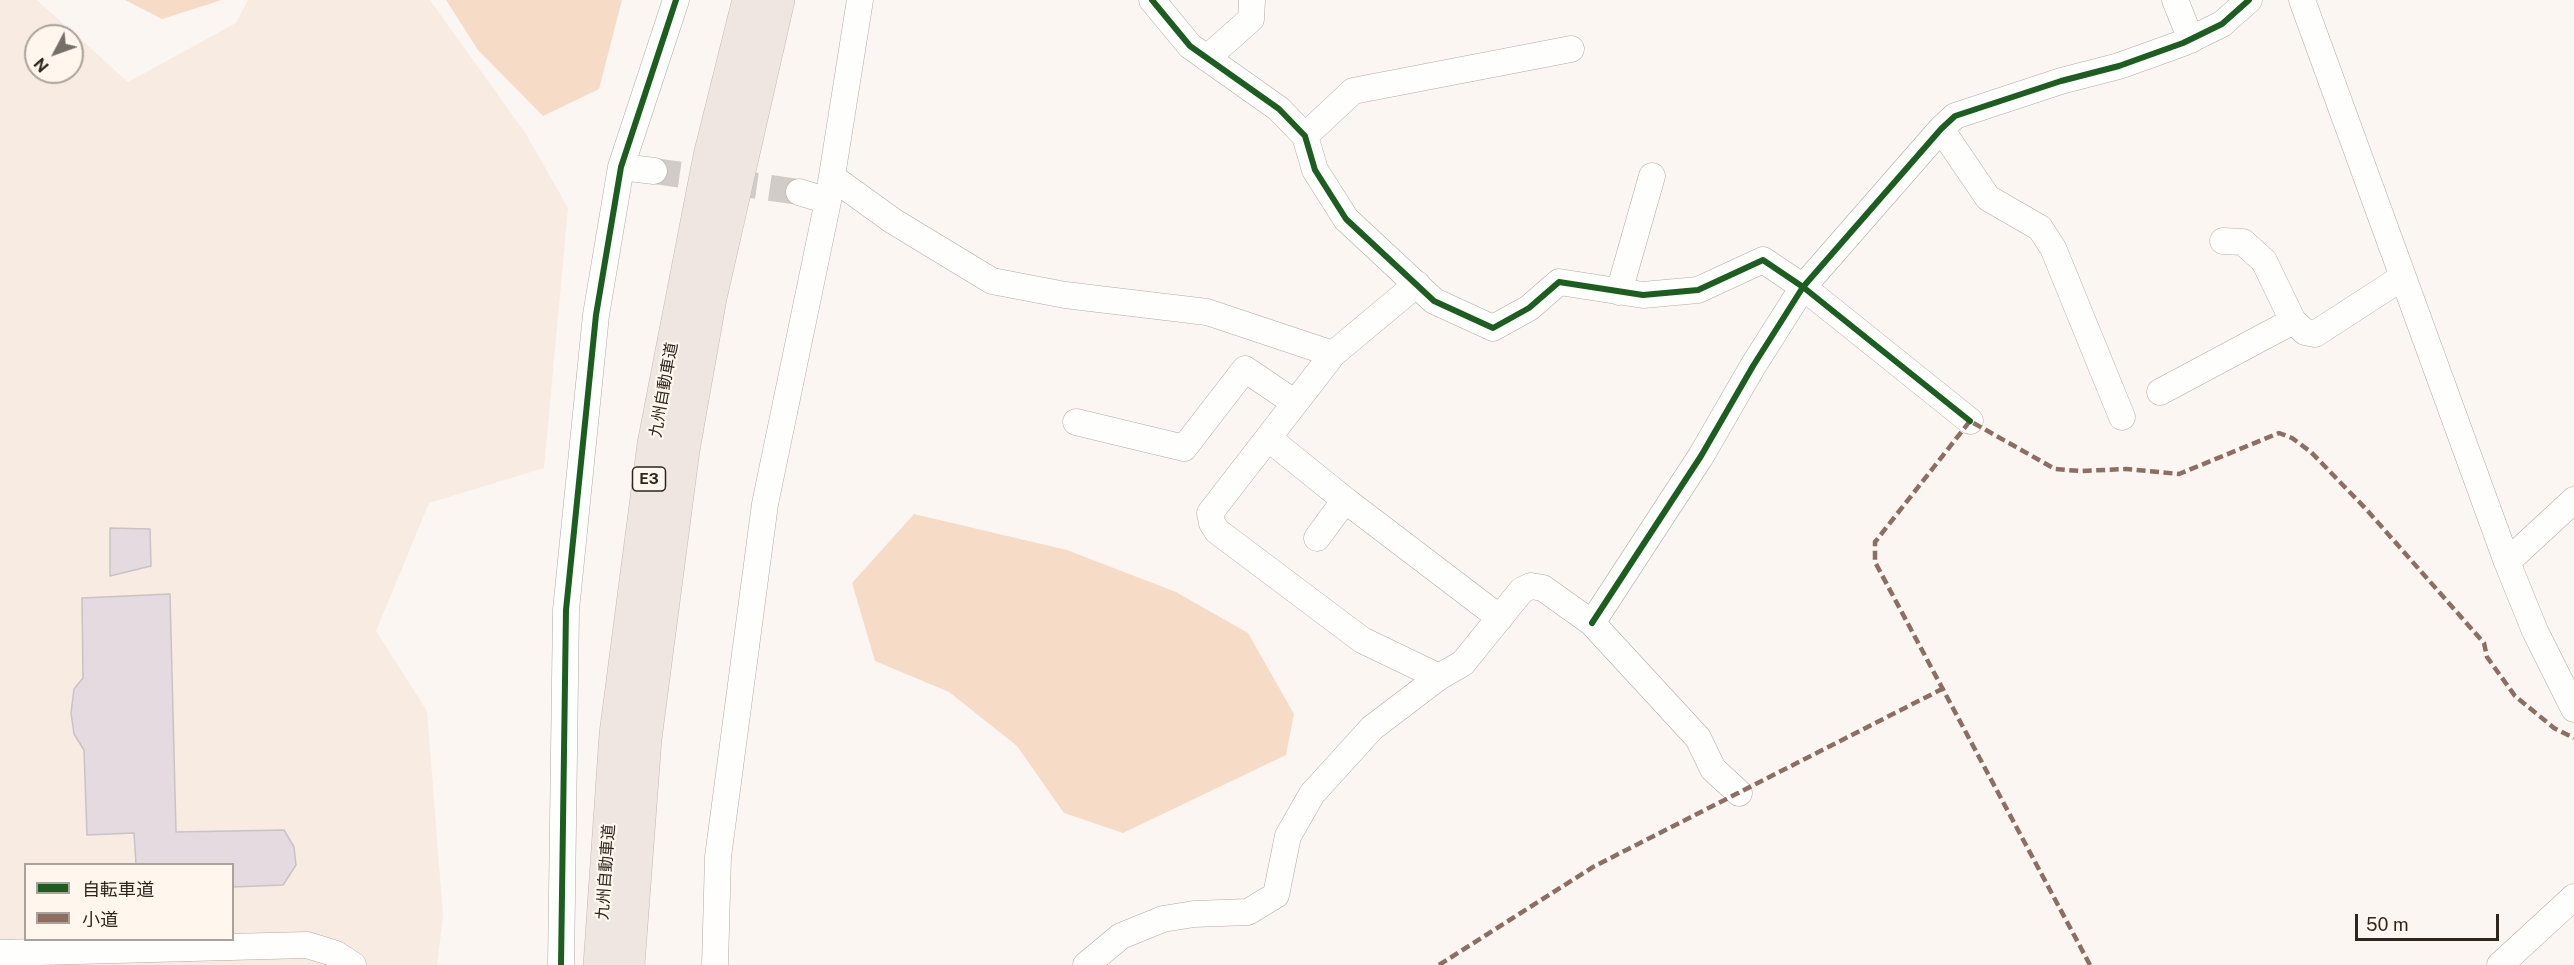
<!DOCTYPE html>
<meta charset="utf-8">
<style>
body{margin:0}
#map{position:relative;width:2574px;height:965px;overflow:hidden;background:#fbf6f2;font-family:"Public Sans","Noto Sans JP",sans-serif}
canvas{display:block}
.legend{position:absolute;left:24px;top:863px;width:210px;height:78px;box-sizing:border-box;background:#fff6ee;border:2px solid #aba29b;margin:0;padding:8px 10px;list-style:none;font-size:18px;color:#2e251f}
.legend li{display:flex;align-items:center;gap:12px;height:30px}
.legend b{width:30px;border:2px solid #aba29b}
.north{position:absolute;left:24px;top:24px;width:60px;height:60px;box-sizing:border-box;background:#fff6ee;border:2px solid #aba29b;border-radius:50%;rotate:229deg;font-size:16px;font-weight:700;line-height:24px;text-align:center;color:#2e251f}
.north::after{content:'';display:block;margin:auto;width:21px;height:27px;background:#766e69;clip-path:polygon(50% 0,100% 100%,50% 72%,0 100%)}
.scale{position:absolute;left:2355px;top:914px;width:144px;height:27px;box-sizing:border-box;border:3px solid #2e251f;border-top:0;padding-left:8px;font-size:18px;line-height:21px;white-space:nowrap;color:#2e251f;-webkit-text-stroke:4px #fff6ee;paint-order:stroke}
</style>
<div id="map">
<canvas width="2574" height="965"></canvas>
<ul class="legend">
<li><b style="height:8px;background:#1b5e20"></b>自転車道</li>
<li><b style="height:8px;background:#8d6e63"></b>小道</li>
</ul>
<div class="north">N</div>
<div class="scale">50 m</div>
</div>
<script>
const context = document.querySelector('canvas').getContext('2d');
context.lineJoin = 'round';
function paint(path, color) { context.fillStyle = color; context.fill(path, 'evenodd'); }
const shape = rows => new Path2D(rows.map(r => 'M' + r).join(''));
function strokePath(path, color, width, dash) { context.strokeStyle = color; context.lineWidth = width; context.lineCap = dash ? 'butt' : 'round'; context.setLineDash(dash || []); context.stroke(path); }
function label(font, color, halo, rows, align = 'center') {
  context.font = font + ' "Public Sans","Noto Sans JP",sans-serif'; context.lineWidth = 4.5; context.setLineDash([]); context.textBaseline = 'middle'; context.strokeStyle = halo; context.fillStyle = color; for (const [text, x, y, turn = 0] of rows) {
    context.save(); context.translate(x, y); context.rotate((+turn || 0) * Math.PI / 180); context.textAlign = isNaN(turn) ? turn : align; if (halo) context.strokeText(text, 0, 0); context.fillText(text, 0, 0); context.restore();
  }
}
paint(shape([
 [0,0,37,0,128,82,236,23,248,0,430,0,526,134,568,208,544,468,429,503,376,631,427,711,443,916,437,965,0,965],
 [36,36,72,36,72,72,36,72],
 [26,864,232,864,232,940,26,940]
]), '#f8ebe2');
paint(shape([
 [125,0,222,0,162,19],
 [446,0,622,0,599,89,543,116,478,50],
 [914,514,1067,550,1176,592,1248,633,1294,714,1286,755,1123,833,1064,813,1017,746,949,692,875,661,852,583]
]), '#f6dcc7');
const building = shape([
 [110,528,150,529,151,566,110,576,110,528],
 [170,594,176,832,284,830,294,847,296,865,283,885,232,887,232,864,136,864,134,833,87,835,84,750,74,734,71,713,74,689,83,678,82,598,170,594]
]);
paint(building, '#e4dadf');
strokePath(building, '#c9c3c4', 1.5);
strokePath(shape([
 [654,171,799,192]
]), '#d2ccc8', 26, [26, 13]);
const minor = shape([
 [1152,0,1190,46,1279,109,1305,136,1315,170,1346,219,1434,301,1493,328,1529,308,1559,282,1643,295,1698,290,1763,260,1803,287,1970,421],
 [2175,0,2191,40],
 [2302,0,2507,562,2535,631,2574,709],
 [1207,58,1251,19,1252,0],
 [1941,129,1988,198,2040,228,2053,248,2122,417],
 [1305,136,1353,91,1571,49],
 [621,167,654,171],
 [832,177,893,221,992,281,1065,295,1207,312,1333,354,1417,284],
 [799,192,828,201],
 [2223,241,2243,242,2264,261,2293,321,2305,332,2315,334,2403,277],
 [1619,292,1652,176],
 [1333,354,1210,513,1212,523,1217,531,1362,640,1439,677],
 [2160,392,2293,321],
 [1076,422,1184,448,1245,369,1295,403],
 [1268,438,1345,500,1317,538],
 [1345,500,1500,618],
 [2507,562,2574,500],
 [1592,623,1701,456,1753,366,1803,287,1941,129,1955,116,2061,81,2119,66,2183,43,2222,24,2249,0],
 [0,953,307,945,336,954,353,965],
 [561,965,566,610,596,315,621,167,676,0],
 [715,965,718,857,765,504,828,201,860,0],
 [1086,965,1121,936,1163,919,1194,914,1248,912,1276,895,1288,836,1312,794,1372,728,1439,677,1463,663,1522,590,1531,586,1543,588,1592,623,1698,738,1713,769,1739,793],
 [2500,965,2574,897]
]);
const highway = shape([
 [600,965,616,734,654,444,710,156,749,0],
 [628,965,645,739,683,450,710,298,778,0]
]);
strokePath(minor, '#b1aba6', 27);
strokePath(highway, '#c4b8b2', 34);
strokePath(minor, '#fefefd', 26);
strokePath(highway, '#efe6e2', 33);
strokePath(shape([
 [1439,965,1593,867,1944,688],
 [2090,965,1875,562,1875,542,1970,421,2055,469,2080,471,2126,469,2179,474,2279,433,2292,438,2311,452,2366,509,2484,643,2487,657,2515,696,2554,728,2574,738]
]), '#8d6e63', 4.5, [9, 4.5]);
strokePath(shape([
 [1152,0,1190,46,1279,109,1305,136,1315,170,1346,219,1434,301,1493,328,1529,308,1559,282,1643,295,1698,290,1763,260,1803,287,1970,421],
 [1592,623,1701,456,1753,366,1803,287,1941,129,1955,116,2061,81,2119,66,2183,43,2222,24,2249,0],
 [561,965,566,610,596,315,621,167,676,0]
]), '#1b5e20', 6);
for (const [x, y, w] of [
 [649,479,33]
]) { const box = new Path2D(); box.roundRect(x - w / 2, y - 12, w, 24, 4.5); context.fillStyle = '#fff6ee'; context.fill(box); strokePath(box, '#2e251f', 1.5); }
label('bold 15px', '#2e251f', null, [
 ["E3",649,479]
]);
label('16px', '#2e251f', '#fff6ee', [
 ["九州自動車道",664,390,-80],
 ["九州自動車道",606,872,-86]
]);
</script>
